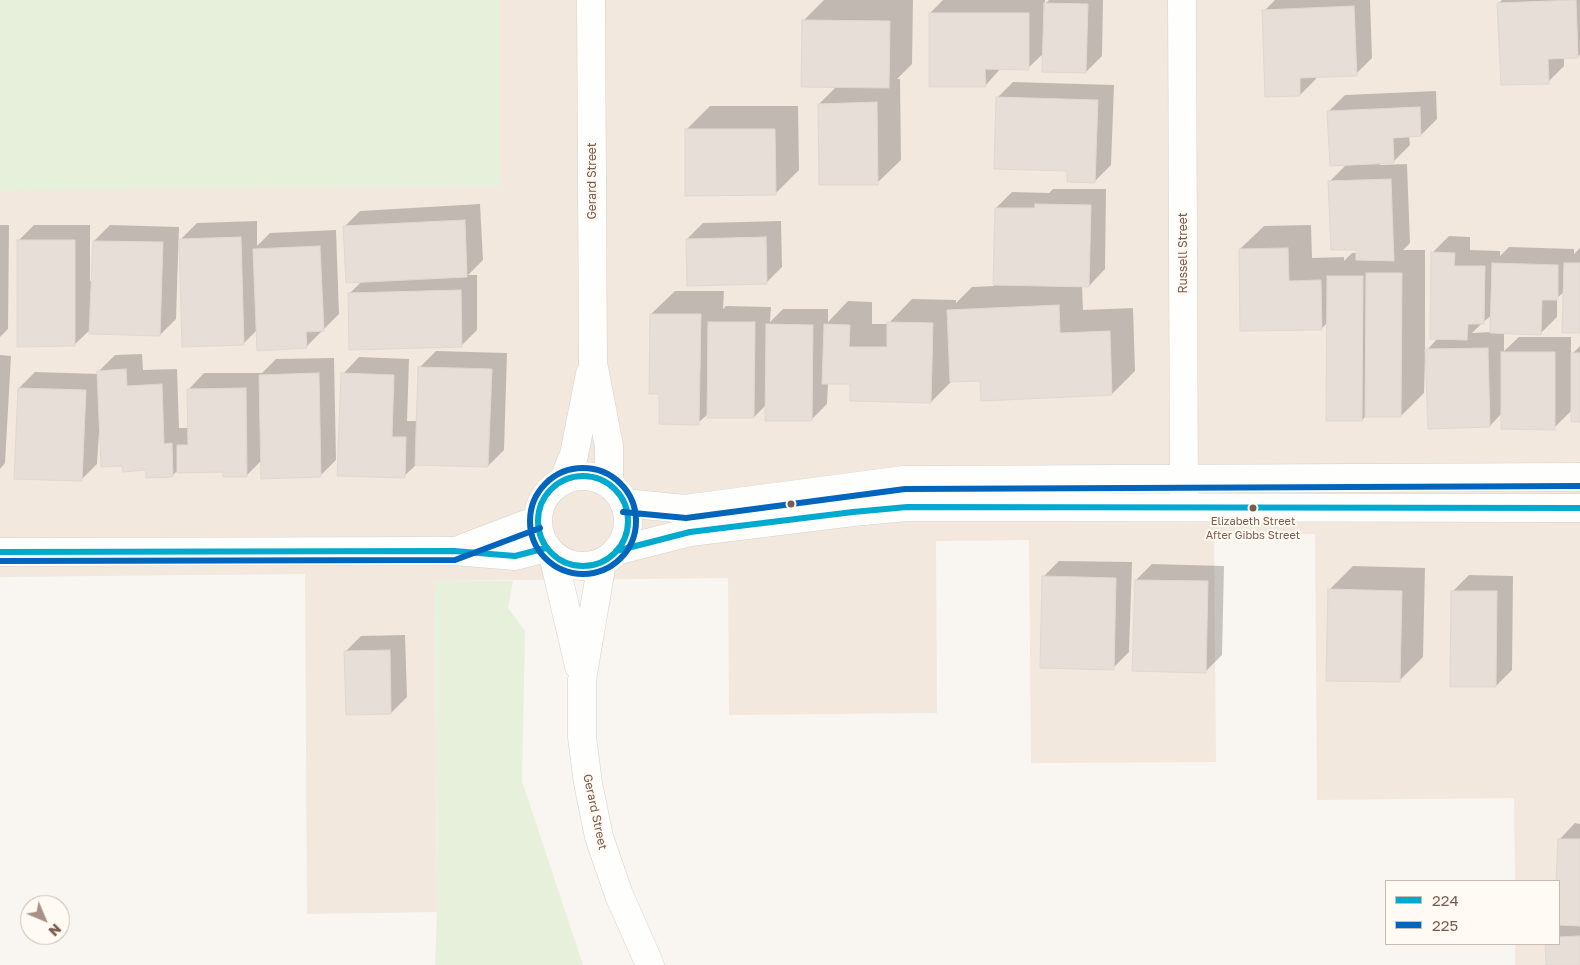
<!DOCTYPE html>
<style>
body{margin:0}
#map{position:relative;width:1580px;height:965px;overflow:hidden;background:#f9f5f0;font-family:"Golos Text",sans-serif}
canvas{display:block}
.legend{position:absolute;left:1385px;top:880px;width:175px;height:65px;box-sizing:border-box;background:#fffaf3;border:1px solid #cabbb1;margin:0;padding:6px 9px;list-style:none;font-size:15px;color:#7a5c4d}
.legend li{display:flex;align-items:center;gap:10px;height:25px}
.legend b{width:25px;border:1px solid #cabbb1}
.north{position:absolute;left:20px;top:895px;width:50px;height:50px;box-sizing:border-box;background:#fffaf3;border:1px solid #cabbb1;border-radius:50%;rotate:135deg;font-size:14px;font-weight:700;line-height:20px;text-align:center;color:#7a5c4d}
.north::after{content:'';display:block;margin:auto;width:18px;height:22px;background:#a69286;clip-path:polygon(50% 0,100% 100%,50% 72%,0 100%)}
</style>
<div id="map">
<canvas width="1580" height="965"></canvas>
<ul class="legend">
<li><b style="height:6px;background:#00a9ce"></b>224</li>
<li><b style="height:6px;background:#0065bd"></b>225</li>
</ul>
<div class="north">N</div>
</div>
<script>
const context = document.querySelector('canvas').getContext('2d');
context.lineJoin = 'round';
function paint(path, color) { context.fillStyle = color; context.fill(path, 'evenodd'); }
const shape = rows => new Path2D(rows.map(r => 'M' + r).join(''));
function strokePath(path, color, width, dash) { context.strokeStyle = color; context.lineWidth = width; context.lineCap = dash ? 'butt' : 'round'; context.setLineDash(dash || []); context.stroke(path); }
function label(font, color, halo, rows, align = 'center') {
  context.font = font + ' "Golos Text",sans-serif'; context.lineWidth = 4; context.setLineDash([]); context.textBaseline = 'middle'; context.strokeStyle = halo; context.fillStyle = color; for (const [text, x, y, turn = 0] of rows) {
    context.save(); context.translate(x, y); context.rotate((+turn || 0) * Math.PI / 180); context.textAlign = isNaN(turn) ? turn : align; if (halo) context.strokeText(text, 0, 0); context.fillText(text, 0, 0); context.restore();
  }
}
paint(shape([
 [0,0,1580,0,1580,965,1515,965,1515,944,1559,944,1559,881,1515,881,1514,798,1317,800,1315,534,1214,535,1216,762,1031,763,1029,540,936,541,937,713,729,715,728,578,435,581,437,912,307,914,305,574,0,577]
]), '#f2e8de');
paint(shape([
 [0,0,499,0,500,186,0,191],
 [435,581,513,581,508,608,525,631,522,781,583,965,435,965,437,912]
]), '#e7f0db');
paint(shape([
 [824,0,913,0,912,64,897,79,900,79,901,160,877,183,819,104,837,86,803,21],
 [943,0,1045,0,1045,4,1049,0,1103,0,1102,56,1086,72,1044,53,1028,68,1001,68,985,86,930,13],
 [1275,0,1370,0,1372,58,1356,74,1316,76,1316,79,1300,95,1264,11],
 [1502,0,1580,0,1580,54,1578,57,1564,57,1564,66,1548,82,1499,3],
 [1013,82,1114,85,1111,165,1095,181,1068,170,997,98],
 [1436,91,1437,119,1421,135,1409,136,1410,145,1394,161,1380,162,1380,165,1407,164,1410,243,1403,250,1425,250,1425,352,1438,338,1432,253,1449,236,1470,237,1470,250,1500,251,1500,256,1509,247,1574,249,1574,254,1580,248,1580,332,1564,292,1557,298,1557,317,1541,333,1504,332,1504,351,1519,337,1571,337,1571,355,1580,346,1580,421,1572,410,1554,428,1502,413,1490,426,1427,356,1425,356,1424,393,1401,416,1366,416,1362,420,1328,322,1321,329,1240,249,1264,226,1311,225,1312,258,1344,257,1344,261,1352,253,1357,253,1357,248,1329,182,1347,164,1329,111,1345,95],
 [1492,315,1491,332,1472,333,1482,323],
 [710,106,798,106,799,170,775,194,686,130],
 [1053,189,1106,189,1105,269,1089,286,1082,285,1083,310,1133,308,1135,371,1112,394,981,380,952,381,931,402,851,383,828,383,827,404,811,420,767,404,754,417,709,413,698,423,660,393,651,314,675,291,724,291,723,309,726,306,771,307,770,322,783,309,828,309,828,322,848,301,872,302,872,324,888,324,912,299,956,300,956,303,972,287,994,286,996,208,1012,192,1049,193],
 [480,204,483,260,468,275,477,275,477,330,461,346,350,293,362,281,344,227,360,211],
 [257,221,257,246,270,233,336,230,339,314,306,347,258,329,243,344,181,239,197,223],
 [781,221,782,267,766,283,687,239,703,223],
 [0,225,9,225,8,329,0,337],
 [34,225,90,225,90,281,92,281,94,241,110,225,179,227,176,319,160,335,91,329,74,345,18,241],
 [436,351,507,353,504,450,488,466,417,464,404,476,343,374,359,357,409,359,407,421,418,421,420,367],
 [142,354,143,370,177,369,179,428,189,428,188,390,204,373,262,373,276,359,334,358,336,460,320,476,262,460,246,476,224,471,176,472,172,476,124,465,101,433,99,433,97,464,81,480,19,388,35,372,99,374,99,371,115,355],
 [0,355,11,356,5,463,0,469],
 [1059,561,1132,562,1129,652,1113,668,1043,577],
 [1152,564,1224,566,1222,655,1206,671,1136,580],
 [1353,566,1425,568,1423,657,1399,681,1330,589],
 [1469,575,1513,576,1512,670,1496,686,1453,591],
 [405,635,407,697,391,713,345,652,361,636],
 [1575,823,1580,824,1580,965,1547,965,1546,944,1559,944,1559,926,1560,924,1559,924,1559,881,1558,881,1559,840]
]), '#0003');
const building = shape([
 [1576,0,1578,58,1548,59,1549,84,1501,85,1497,3,1576,0],
 [1044,3,1088,4,1086,73,1042,72,1044,3],
 [1354,6,1357,76,1300,78,1300,96,1265,97,1262,10,1354,6],
 [929,13,1029,13,1029,70,985,69,986,87,929,87,929,13],
 [802,20,890,21,889,88,801,87,802,20],
 [996,97,1098,100,1095,183,1067,182,1067,171,994,169,996,97],
 [877,102,878,185,819,185,818,104,877,102],
 [1420,107,1421,136,1393,138,1394,163,1330,166,1327,111,1420,107],
 [685,129,775,129,776,195,685,196,685,129],
 [1391,179,1394,261,1356,260,1356,250,1331,250,1328,181,1391,179],
 [1035,204,1091,205,1089,287,993,285,995,208,1035,208,1035,204],
 [465,220,467,277,346,283,343,226,465,220],
 [241,237,244,345,182,347,179,239,241,237],
 [766,237,767,284,687,286,686,239,766,237],
 [17,240,75,240,75,346,17,347,17,240],
 [93,241,163,242,160,336,89,334,93,241],
 [320,246,324,331,306,332,307,348,257,351,253,249,320,246],
 [1288,248,1289,281,1321,280,1322,330,1240,331,1239,249,1288,248],
 [1431,252,1455,253,1454,266,1485,266,1484,324,1468,324,1467,340,1430,339,1431,252],
 [1492,263,1558,265,1558,300,1542,300,1541,335,1490,333,1492,263],
 [1564,263,1580,263,1580,333,1562,333,1564,263],
 [1366,273,1402,273,1401,417,1365,417,1366,273],
 [1327,276,1363,276,1362,421,1326,421,1327,276],
 [461,290,462,347,349,350,348,293,461,290],
 [1059,305,1060,333,1110,331,1112,395,981,401,980,381,950,382,947,310,1059,305],
 [650,314,701,314,699,425,659,424,659,394,649,394,650,314],
 [708,322,755,322,754,418,707,418,708,322],
 [887,322,933,323,931,403,850,401,850,384,822,384,824,324,850,325,849,347,887,347,887,322],
 [766,324,813,325,812,421,765,421,766,324],
 [1488,348,1490,427,1428,429,1425,349,1488,348],
 [1501,352,1555,352,1555,430,1501,429,1501,352],
 [1571,353,1580,353,1580,422,1571,422,1571,353],
 [418,367,492,369,488,467,415,465,418,367],
 [126,369,127,386,162,384,164,444,172,443,173,477,146,478,146,470,123,472,122,466,101,467,97,371,126,369],
 [319,373,321,477,261,479,259,375,319,373],
 [341,373,394,375,392,437,406,437,405,478,337,476,341,373],
 [18,388,86,390,82,481,14,479,18,388],
 [246,388,247,477,223,477,223,472,177,473,177,445,188,445,187,389,246,388],
 [1042,576,1116,578,1114,670,1040,668,1042,576],
 [1135,580,1208,581,1206,673,1132,671,1135,580],
 [1328,589,1402,591,1400,682,1326,681,1328,589],
 [1451,591,1497,591,1496,687,1450,687,1451,591],
 [390,650,391,714,346,715,344,651,390,650],
 [1558,839,1580,839,1580,926,1559,925,1559,881,1556,881,1558,839],
 [1580,936,1580,965,1546,965,1545,944,1559,944,1559,937,1580,936]
]);
paint(building, '#e6ded7');
strokePath(building, '#e2d8d2', 1);
const minor = shape([
 [591,0,593,363,609,446,609,484],
 [1182,0,1184,495],
 '538 521a45 45 0 1 1 90 0a45 45 0 1 1-90 0Z',
 [563,481,574,455,590,374],
 [624,503,685,509,904,480,1580,477],
 [463,548,537,520],
 [616,551,690,532,853,512,907,507,1580,508],
 [0,552,454,551,515,556,546,548],
 [553,555,579,666],
 [602,562,582,680,582,737,588,783,599,837,619,895,650,965]
]);
strokePath(minor, '#d7d1cb', 29);
strokePath(minor, '#fefefd', 28);
strokePath(shape([
 '538 521a45 45 0 1 1 90 0a45 45 0 1 1-90 0Z',
 [616,551,690,532,853,512,907,507,1580,508],
 [0,552,454,551,515,556,546,548]
]), '#00a9ce', 6);
strokePath(shape([
 '530 521a53 53 0 1 1 106 0a53 53 0 1 1-106 0Z',
 [623,512,686,518,905,489,1580,486],
 [0,561,455,560,540,528]
]), '#0065bd', 6);
for (const [x, y, r, color] of [
 [791,504,4.5,"#7a5c4d"],
 [1253,508,4.5,"#7a5c4d"]
]) { const dot = new Path2D(); dot.arc(x, y, r, 0, 2 * Math.PI); context.fillStyle = color; context.fill(dot); strokePath(dot, '#fffaf3', 2); }
label('11px', '#7a5c4d', '#fffaf3', [
 ["Elizabeth Street",1253,522],
 ["After Gibbs Street",1253,536]
]);
label('12px', '#7a5c4d', '#fffaf3', [
 ["Gerard Street",592,181,-90],
 ["Russell Street",1183,253,-90],
 ["Gerard Street",595,812,78]
]);
</script>
